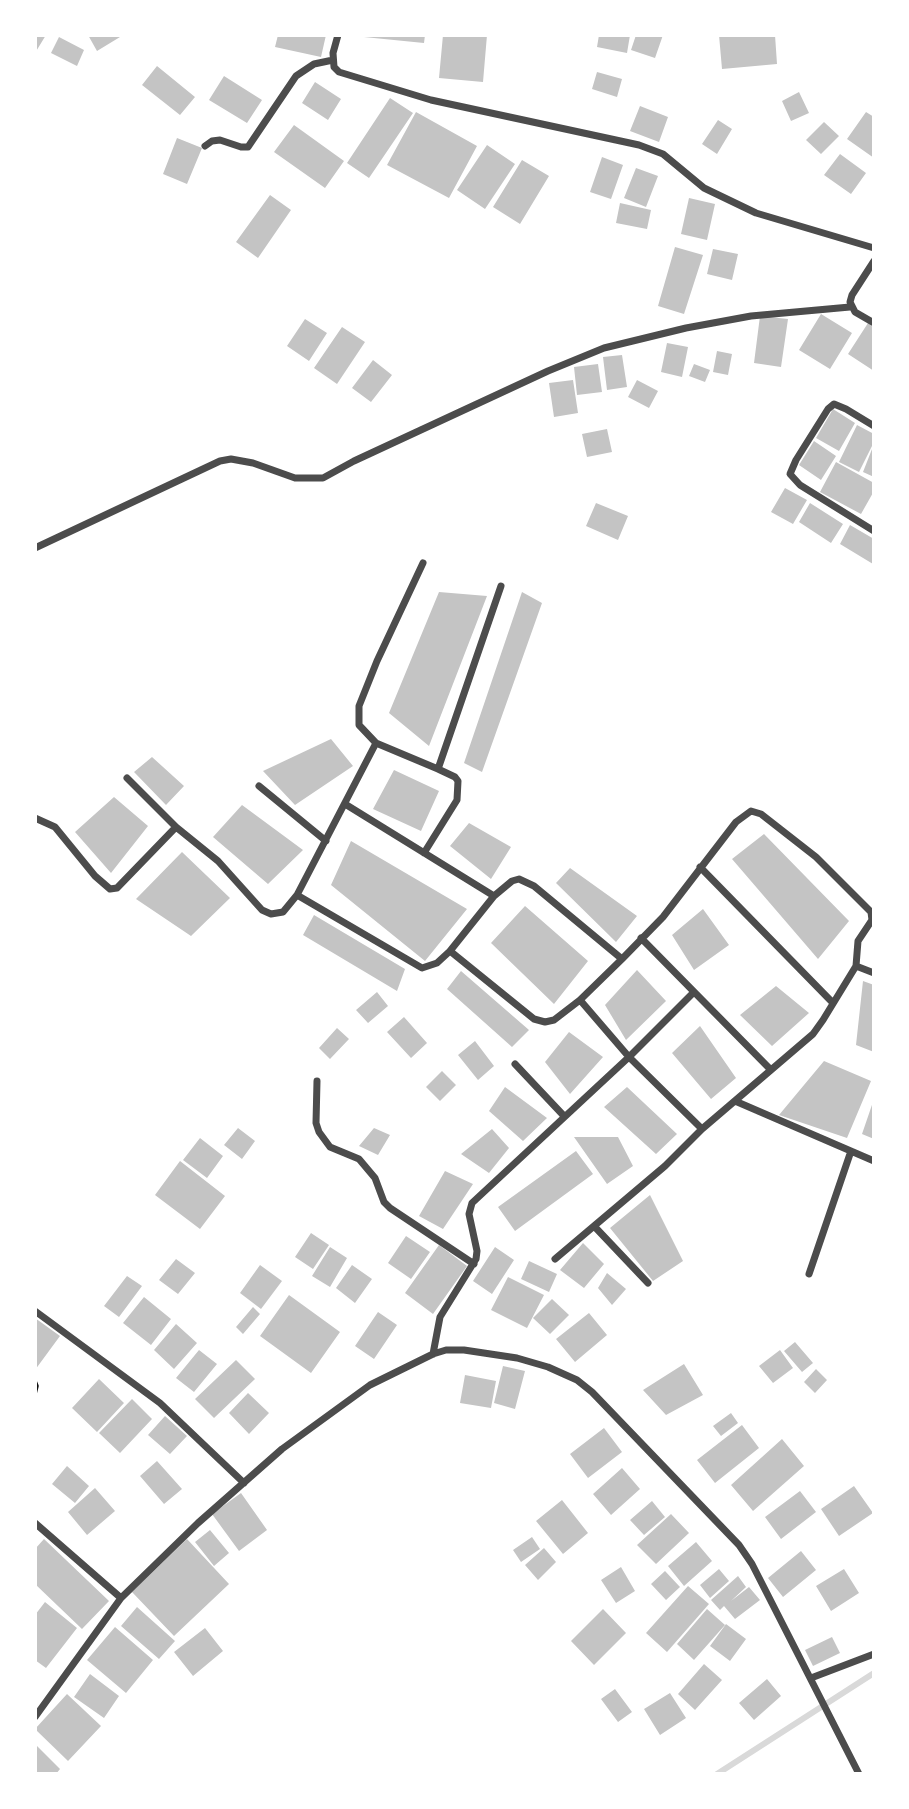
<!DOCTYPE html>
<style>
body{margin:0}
#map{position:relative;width:909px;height:1809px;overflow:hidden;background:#fff;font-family:Overpass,sans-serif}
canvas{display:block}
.frame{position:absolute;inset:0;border:37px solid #fff;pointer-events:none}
</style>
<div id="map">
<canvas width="909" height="1809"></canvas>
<div class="frame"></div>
</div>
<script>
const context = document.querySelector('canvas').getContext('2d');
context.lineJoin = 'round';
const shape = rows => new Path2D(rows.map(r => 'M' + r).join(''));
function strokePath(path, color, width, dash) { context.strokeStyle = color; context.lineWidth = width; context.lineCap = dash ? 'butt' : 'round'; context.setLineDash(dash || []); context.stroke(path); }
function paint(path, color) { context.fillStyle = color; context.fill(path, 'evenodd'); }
strokePath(shape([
 [717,1774,874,1673]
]), '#d9d9d9', 6);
paint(shape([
 [35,35,46,35,35,53],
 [88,35,118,35,120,37,97,51],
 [278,35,326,35,321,57,275,47],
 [364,35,425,35,424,43,364,37],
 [443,35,487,35,483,82,439,78],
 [599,35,630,35,627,53,597,47],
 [636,35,663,35,655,58,631,50],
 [719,35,775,35,777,64,722,69],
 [59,37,84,50,77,66,51,53],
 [157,66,195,97,180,115,142,85],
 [597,72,622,79,617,97,592,89],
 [224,76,262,100,247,123,209,100],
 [315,82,341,99,328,120,302,103],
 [799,92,809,113,791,121,782,101],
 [390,98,413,113,369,178,347,163],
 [640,106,668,117,659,142,630,131],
 [416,112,477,146,449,198,387,165],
 [866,112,874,117,874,158,847,139],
 [718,120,732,129,717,154,702,144],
 [824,122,839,136,821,154,806,140],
 [294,125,344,161,325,188,274,152],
 [177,138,202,148,187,184,163,174],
 [487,145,515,164,485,209,457,190],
 [840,154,866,173,851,194,824,175],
 [602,157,623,165,611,199,590,192],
 [522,160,549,176,520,224,493,207],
 [636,168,658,176,646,207,624,198],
 [270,195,291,210,258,258,236,242],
 [689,198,715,204,707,240,681,234],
 [620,203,651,210,647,229,616,223],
 [675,247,703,255,684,314,658,306],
 [713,249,738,254,732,280,707,274],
 [821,314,852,333,830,369,799,350],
 [760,316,788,319,781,367,754,363],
 [305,319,327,333,309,361,287,346],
 [868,323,874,328,874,371,848,354],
 [342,327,365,342,337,384,314,368],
 [667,343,688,347,682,377,661,372],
 [717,351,732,354,728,375,713,372],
 [622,355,627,387,607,390,603,357],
 [373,360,392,375,371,402,352,388],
 [598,364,602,392,577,395,574,367],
 [694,364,710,370,705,382,689,376],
 [573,380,578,413,554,417,549,383],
 [637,380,658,391,649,408,628,397],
 [833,409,855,423,839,451,816,438],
 [857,425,874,434,874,442,859,472,839,462],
 [607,429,612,452,587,457,582,434],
 [814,441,836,456,821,480,799,465],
 [874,444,874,477,863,472],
 [836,462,874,483,874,491,861,514,820,492],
 [785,488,807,500,793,524,771,512],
 [596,503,628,516,618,540,586,526],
 [810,503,843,524,831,543,799,522],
 [850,525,874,539,873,564,840,544],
 [439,592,487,596,429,746,389,713],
 [522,592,542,603,482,772,464,763],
 [331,739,353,766,295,805,263,771],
 [152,757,184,786,166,805,134,772],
 [394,770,439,791,421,831,373,809],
 [114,797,148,826,111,873,75,832],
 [242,805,303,850,268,884,213,837],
 [469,823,511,847,491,879,450,846],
 [764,834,849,921,818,959,732,859],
 [351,841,467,909,425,961,331,885],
 [182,852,230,898,191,936,136,899],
 [570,868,637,916,616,942,556,883],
 [525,906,588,961,554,1004,491,943],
 [703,909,729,945,694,970,672,935],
 [314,915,405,969,397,991,303,935],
 [637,970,666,1001,626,1040,605,1005],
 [461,971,529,1030,512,1047,447,989],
 [863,981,874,985,874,1052,856,1045],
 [776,986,809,1013,772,1046,740,1015],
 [377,992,388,1006,368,1023,356,1010],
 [404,1017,427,1043,411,1058,387,1032],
 [700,1026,736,1078,711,1099,672,1053],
 [337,1028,349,1039,330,1059,319,1048],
 [569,1032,603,1057,570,1094,545,1062],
 [475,1041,494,1066,478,1080,458,1055],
 [824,1061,871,1081,847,1138,779,1115],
 [442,1071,456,1085,440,1101,426,1087],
 [505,1087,547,1118,523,1141,489,1111],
 [627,1087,677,1134,656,1154,604,1107],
 [874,1099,874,1139,862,1134],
 [238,1128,255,1141,242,1159,224,1145],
 [374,1128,390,1135,378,1155,359,1146],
 [492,1129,509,1148,489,1173,461,1154],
 [574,1137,618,1137,633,1166,607,1184],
 [200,1138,223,1156,207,1178,183,1160],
 [576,1151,593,1174,515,1231,498,1207],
 [180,1161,225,1196,200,1229,155,1195],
 [445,1171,473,1184,443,1229,419,1216],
 [650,1195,683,1261,653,1281,610,1228],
 [311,1233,329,1245,313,1269,295,1257],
 [406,1236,430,1252,411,1279,388,1263],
 [583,1243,604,1264,584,1288,560,1270],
 [439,1245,467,1266,433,1314,405,1293],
 [330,1247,347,1258,330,1287,312,1276],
 [495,1247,514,1260,492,1294,473,1281],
 [176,1259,195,1273,178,1294,159,1280],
 [529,1261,557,1274,549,1292,521,1279],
 [260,1265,282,1281,261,1309,240,1293],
 [352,1265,372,1279,355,1303,336,1288],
 [607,1273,626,1289,612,1305,598,1288],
 [127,1276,142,1286,119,1317,104,1306],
 [508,1277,544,1295,527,1328,491,1310],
 [289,1295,340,1332,311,1373,260,1336],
 [144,1297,171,1319,151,1345,123,1323],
 [552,1299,569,1315,550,1334,533,1318],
 [253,1307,260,1314,243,1334,236,1327],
 [378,1312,397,1325,374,1359,355,1346],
 [589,1313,607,1335,575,1362,556,1339],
 [35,1318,60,1336,35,1370],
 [176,1324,197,1343,174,1369,154,1350],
 [795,1342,813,1363,802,1372,784,1351],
 [199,1350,217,1364,194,1392,176,1378],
 [780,1350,793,1368,773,1383,759,1366],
 [236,1360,255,1379,214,1418,195,1399],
 [684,1364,703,1395,666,1415,643,1390],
 [503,1366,525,1371,515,1409,494,1403],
 [816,1369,827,1380,815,1393,804,1382],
 [465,1375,496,1381,491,1408,460,1403],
 [99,1379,124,1403,97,1432,72,1408],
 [248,1393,269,1413,249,1434,229,1413],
 [132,1399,152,1419,120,1453,99,1433],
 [731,1413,738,1423,721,1436,713,1426],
 [165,1416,187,1436,170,1454,148,1435],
 [742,1425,759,1448,715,1483,697,1460],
 [604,1428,622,1452,588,1478,570,1454],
 [782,1439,804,1466,753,1511,731,1485],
 [157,1461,182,1489,164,1504,140,1476],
 [67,1466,89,1486,75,1503,52,1484],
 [622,1468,640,1489,611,1515,593,1494],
 [854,1486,873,1513,839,1536,821,1509],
 [95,1488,115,1511,87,1535,68,1512],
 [800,1491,816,1512,781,1539,765,1517],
 [241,1493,267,1530,239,1551,212,1514],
 [562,1500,588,1533,563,1554,536,1521],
 [652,1501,665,1517,644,1535,630,1520],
 [671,1514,689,1533,656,1564,637,1545],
 [210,1530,229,1553,214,1566,195,1542],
 [532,1537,540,1549,521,1562,513,1550],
 [44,1539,109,1601,82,1629,35,1584,35,1549],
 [187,1539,229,1584,174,1636,132,1592],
 [696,1542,712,1561,684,1586,668,1566],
 [544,1548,556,1562,538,1580,525,1565],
 [801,1551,816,1570,783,1597,768,1578],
 [621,1567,635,1591,616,1603,601,1580],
 [719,1569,729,1581,710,1598,700,1585],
 [844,1569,859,1593,831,1611,816,1586],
 [665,1571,680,1587,666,1600,651,1584],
 [738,1576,746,1587,731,1601,749,1587,760,1600,735,1619,724,1606,720,1610,711,1600],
 [688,1586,709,1604,667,1652,646,1633],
 [45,1602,77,1628,46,1668,35,1660,35,1615],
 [137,1607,175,1641,159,1659,121,1626],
 [603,1609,626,1633,594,1665,571,1641],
 [707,1609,725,1625,694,1660,677,1644],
 [726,1624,746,1639,730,1661,710,1646],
 [115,1627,153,1660,126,1693,87,1660],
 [205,1628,223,1651,193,1676,174,1652],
 [832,1637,840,1653,813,1666,805,1650],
 [704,1664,722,1680,695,1710,678,1694],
 [90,1674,119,1696,104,1718,74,1697],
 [767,1679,781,1696,754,1720,739,1703],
 [615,1689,632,1712,618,1722,601,1699],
 [670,1693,686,1718,660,1735,644,1709],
 [67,1694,101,1726,68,1761,35,1729],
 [35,1744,60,1769,56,1774,35,1774]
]), '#c4c4c4');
strokePath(shape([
 [35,1381,37,1386,35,1394]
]), '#111', 3.5);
strokePath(shape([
 [338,35,333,53,334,67,339,72,431,100,639,145,663,154,704,188,756,213,874,248],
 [205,146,212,141,220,140,241,147,248,147,296,76,314,64,333,60],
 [874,261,852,295,850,302,855,312,874,323],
 [874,426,846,409,834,404,828,409,796,460,790,474,800,485,874,531],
 [35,548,220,461,231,459,253,463,295,478,323,478,354,461,548,371,604,348,686,328,751,316,850,307],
 [376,743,359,725,359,706,377,661,423,563],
 [438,769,501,586],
 [127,778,176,827,218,861,262,910,271,914,283,912,297,895,376,743,438,769,455,777,458,781,457,800,424,853],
 [259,786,326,841],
 [345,804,494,896],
 [35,818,55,827,95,876,110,889,117,888,176,827],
 [700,867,833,1003],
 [297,895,422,968,437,963,450,951],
 [641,938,771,1070],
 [622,959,534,886,519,879,512,881,494,896,450,951,534,1019,545,1022,554,1020,580,1000,622,959,663,917,736,822,751,811,761,814,816,857,871,912,872,920,858,941,856,966,823,1020,813,1034,702,1129],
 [856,966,874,973],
 [515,1064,564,1116],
 [317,1081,316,1123,319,1132,330,1147,359,1159,375,1178,384,1202,390,1208,474,1264],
 [735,1101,874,1161],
 [594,1226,648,1283],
 [555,1259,665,1166,702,1129,629,1057,580,1000],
 [809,1274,851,1151],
 [35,1311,160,1403,244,1483],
 [433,1354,440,1317,476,1259,477,1251,469,1214,472,1203,629,1057,694,992],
 [35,1523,121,1598],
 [811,1678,874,1654],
 [35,1717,121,1598,198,1523,282,1449,370,1385,433,1354,446,1350,464,1350,517,1358,548,1367,577,1380,592,1392,739,1545,752,1564,859,1774]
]), '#4c4c4c', 7);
</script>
